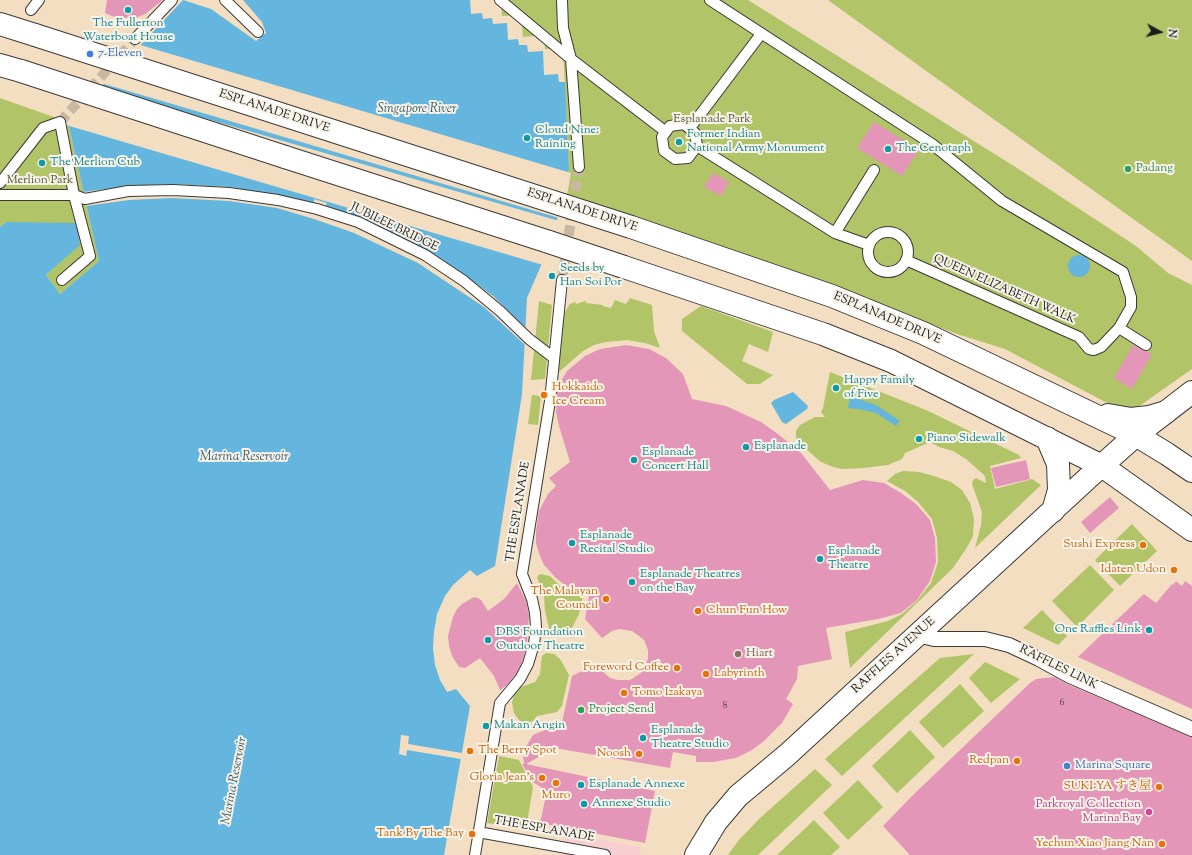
<!DOCTYPE html>
<meta charset="utf-8">
<style>
body{margin:0}
#map{position:relative;width:1192px;height:855px;overflow:hidden;background:#f3dec2;font-family:"Sorts Mill Goudy",serif}
canvas{display:block}
.north{position:absolute;left:1140px;top:12px;width:40px;height:40px;-webkit-text-stroke:3px #f7f3e8;paint-order:stroke;rotate:97deg;font-size:11px;font-weight:700;line-height:16px;text-align:center;color:#1c1c1c}
.north::after{content:'';display:block;margin:auto;width:14px;height:18px;background:#1c1c1c;clip-path:polygon(50% 0,100% 100%,50% 72%,0 100%)}
</style>
<div id="map">
<canvas width="1192" height="855"></canvas>
<div class="north">N</div>
</div>
<script>
const context = document.querySelector('canvas').getContext('2d');
context.lineJoin = 'round';
function paint(path, color) { context.fillStyle = color; context.fill(path, 'evenodd'); }
const shape = rows => new Path2D(rows.map(r => 'M' + r).join(''));
function strokePath(path, color, width, dash) { context.strokeStyle = color; context.lineWidth = width; context.lineCap = dash ? 'butt' : 'round'; context.setLineDash(dash || []); context.stroke(path); }
function label(font, color, halo, rows, align = 'center') {
  context.font = font + ' "Sorts Mill Goudy","Noto Serif SC","Noto Serif JP",serif'; context.lineWidth = 4; context.setLineDash([]); context.textBaseline = 'middle'; context.strokeStyle = halo; context.fillStyle = color; for (const [text, x, y, turn = 0] of rows) {
    context.save(); context.translate(x, y); context.rotate((+turn || 0) * Math.PI / 180); context.textAlign = isNaN(turn) ? turn : align; if (halo) context.strokeText(text, 0, 0); context.fillText(text, 0, 0); context.restore();
  }
}
paint(shape([
 [566,833,641,847,640,855,562,855]
]), '#f7cfd3');
paint(shape([
 [501,0,748,0,1017,168,1136,246,1168,273,1192,285,1192,369,1128,414,1005,349,960,335,790,273,565,196,569,168,563,48,545,49,544,35,523,37,521,15,502,16],
 [828,0,1192,0,1192,261,936,78],
 [0,98,68,122,99,261,60,294,46,275,79,245,6,222,0,227],
 [630,298,652,305,654,331,660,348,645,343,627,340,606,342,594,345,583,351,559,372,562,321,566,310,570,304,575,302,576,304,586,301,586,303,603,305,603,306,611,308,615,300,626,304],
 [539,301,552,305,545,379,531,380],
 [701,306,773,332,768,352,749,344,742,361,773,375,760,384,747,384,682,331,682,319],
 [830,372,926,410,1019,455,1021,458,990,466,995,489,1032,479,1041,485,975,548,981,525,982,512,972,484,973,480,976,478,986,483,985,476,966,459,953,451,939,447,930,442,905,453,902,459,888,465,864,468,842,469,833,467,821,462,799,443,796,438,796,431,800,425,815,417,825,417,821,412,823,408],
 [532,395,541,396,538,425,528,424],
 [903,471,919,472,934,476,951,482,962,490,970,503,974,519,973,536,966,549,953,568,850,668,845,632,888,621,902,614,917,601,931,583,938,562,937,538,932,519,918,502,905,491,887,481,895,474],
 [1132,524,1157,551,1120,586,1095,560],
 [1090,565,1114,590,1077,627,1052,601],
 [540,574,550,576,560,586,571,592,583,596,579,614,570,632,562,636,555,636,550,633,545,611,544,595,537,577],
 [1042,610,1067,636,1058,645,1023,628],
 [546,653,554,654,560,659,569,675,562,706,557,712,537,716,533,721,526,724,519,720,514,713,512,703,514,694,518,688,535,682,540,674,542,656],
 [974,654,842,776,825,759,940,658],
 [985,662,1020,679,991,703,969,678],
 [960,684,984,711,943,748,919,722],
 [910,730,935,757,897,793,872,766],
 [499,756,519,760,533,787,526,829,487,823],
 [815,769,832,785,758,855,728,855,738,841,760,818],
 [858,780,883,807,848,840,823,813],
 [814,820,840,847,831,855,777,855]
]), '#b1c468');
paint(shape([
 [183,0,211,9,256,41,266,33,262,22,243,0,470,0,471,14,482,13,483,19,492,18,493,24,507,23,508,40,518,39,519,45,527,45,528,52,543,51,544,75,558,74,559,82,565,82,569,168,565,196,543,261,527,298,522,394,495,566,477,576,470,570,453,585,445,596,437,614,434,632,433,648,435,665,440,680,447,692,456,689,470,706,444,855,0,855,0,227,6,222,76,223,80,245,46,275,60,294,99,261,68,122],
 '1068 266a11 11 0 1 1 22 0a11 11 0 1 1-22 0Z',
 [793,392,808,406,807,409,786,424,782,422,771,403,774,400],
 [850,396,876,405,900,421,896,426,876,413,859,409,848,408]
]), '#64b6df');
paint(shape([
 [137,44,571,173,567,196,559,218,101,83],
 [97,87,559,221,543,265,66,125,66,120],
 [173,184,230,187,279,196,314,204,314,199,327,203,325,208,426,252,467,277,493,296,525,327,524,344,484,307,418,263,354,233,314,219,277,208,229,201,172,198,129,200,86,206,83,192,128,186],
 [401,735,409,736,408,744,462,753,461,759,407,750,406,756,399,754]
]), '#f3dec2');
paint(shape([
 [107,0,163,0,145,14,136,18,127,18,114,17,105,13],
 [874,122,919,150,902,176,857,148],
 [713,173,729,182,721,196,704,187],
 [626,345,649,349,666,358,683,374,692,399,726,406,761,422,778,434,801,453,830,490,863,480,884,483,901,493,916,504,930,520,935,538,936,562,930,581,917,600,901,613,878,619,826,628,832,659,798,666,797,679,786,699,793,704,782,723,764,741,752,750,736,758,713,762,696,762,696,756,673,752,670,768,555,748,526,764,655,791,645,843,540,823,547,791,533,782,522,764,524,764,523,752,533,735,552,727,561,727,572,676,598,663,602,671,610,678,618,680,630,680,641,673,648,659,648,650,644,640,639,636,632,631,619,629,612,631,602,638,585,619,589,596,566,586,556,578,544,565,540,556,536,543,536,531,539,511,548,494,556,486,549,478,570,462,559,426,556,412,557,392,562,379,567,371,585,356,600,349],
 [1133,345,1143,350,1152,354,1132,389,1114,378],
 [1026,460,1030,479,996,487,991,468],
 [1110,497,1119,508,1090,533,1081,522],
 [1176,581,1182,586,1185,581,1192,586,1192,709,1078,657,1144,594,1156,603,1172,584,1173,585],
 [517,583,526,601,529,616,527,644,522,662,515,675,507,685,500,690,494,676,480,658,465,668,459,667,452,656,449,646,448,636,453,617,457,609,462,604,474,597,478,598,481,600,488,611,504,599],
 [1054,677,1067,684,1192,737,1192,855,910,855,883,826,912,796,1030,683,1036,679]
]), '#e396b8');
strokePath(shape([
 [60,122,135,39],
 [562,280,579,167]
]), '#c8b7a1', 10, [10, 5]);
const pedestrian = shape([
 [225,0,258,32],
 [500,0,571,59,666,132],
 [562,0,563,28,571,59,579,167],
 [710,0,932,144,1002,201,1123,272,1131,297,1131,307,1119,328],
 [31,10,39,0],
 [135,39,172,0],
 [684,124,695,133,697,146,688,158,675,159,664,151,662,137,670,126,684,124],
 [690,128,761,34],
 [697,146,835,233,869,245],
 [0,183,43,128,60,122,74,195,90,256,62,280],
 [0,195,74,195,85,199,128,191,173,190,229,193,278,200,317,209,358,222,425,255,464,281,500,311,529,339,554,358],
 '868 252a20 20 0 1 1 40 0a20 20 0 1 1-40 0Z',
 [835,233,874,170],
 [906,260,1079,337,1089,349,1094,350,1101,347,1119,328,1146,345],
 [478,832,605,855],
 [475,855,500,703,520,679,528,664,534,644,536,627,535,613,532,599,522,574,550,401,562,280]
]);
const minor = shape([
 [917,635,934,639,985,639,1009,645,1039,659,1070,676,1192,729]
]);
const primary = shape([
 [696,855,716,822,738,796,787,755,1089,477,1136,435,1192,392]
]);
const trunk = shape([
 [0,24,35,35],
 [0,65,21,71],
 [285,157,549,242],
 [631,227,832,296,923,333,1136,435,1167,454,1192,471],
 [624,267,823,334,891,361,1102,466,1192,530],
 [1108,415,1131,419,1149,417,1166,412],
 [1047,438,1058,464,1059,490,1053,511]
]);
strokePath(pedestrian, '#3c3935', 12);
strokePath(minor, '#3c3935', 16);
strokePath(primary, '#3c3935', 24);
strokePath(trunk, '#3c3935', 24);
strokePath(pedestrian, '#fff', 10);
strokePath(minor, '#fff', 14);
strokePath(primary, '#fff', 22);
strokePath(trunk, '#fff', 22);
const trunkBridge = shape([
 [35,35,631,227],
 [21,71,285,157],
 [549,242,624,267]
]);
strokePath(trunkBridge, '#3c3935', 24, []);
strokePath(trunkBridge, '#fff', 22);
for (const [x, y, r, color] of [
 [128,10,4,"#0f9aa8"],
 [90,54,4,"#3f7fe0"],
 [527,138,4,"#0f9aa8"],
 [679,142,4,"#0f9aa8"],
 [888,149,4,"#0f9aa8"],
 [42,163,4,"#0f9aa8"],
 [1128,169,4,"#2e9e5b"],
 [552,276,4,"#0f9aa8"],
 [836,388,4,"#0f9aa8"],
 [544,395,4,"#e8710a"],
 [919,439,4,"#0f9aa8"],
 [746,447,4,"#0f9aa8"],
 [634,460,4,"#0f9aa8"],
 [572,543,4,"#0f9aa8"],
 [1143,545,4,"#e8710a"],
 [820,559,4,"#0f9aa8"],
 [1174,570,4,"#e8710a"],
 [632,582,4,"#0f9aa8"],
 [606,599,4,"#e8710a"],
 [698,611,4,"#e8710a"],
 [1149,630,4,"#0f9aa8"],
 [488,640,4,"#0f9aa8"],
 [738,654,4,"#8d6e63"],
 [677,668,4,"#e8710a"],
 [706,674,4,"#e8710a"],
 [624,693,4,"#e8710a"],
 [581,710,4,"#2e9e5b"],
 [486,726,4,"#0f9aa8"],
 [643,738,4,"#0f9aa8"],
 [470,751,4,"#e8710a"],
 [639,754,4,"#e8710a"],
 [1017,761,4,"#e8710a"],
 [1067,766,4,"#3f7fe0"],
 [542,778,4,"#e8710a"],
 [556,783,4,"#e8710a"],
 [581,785,4,"#0f9aa8"],
 [1159,787,4,"#e8710a"],
 [584,804,4,"#0f9aa8"],
 [1149,812,4,"#d1479c"],
 [472,834,4,"#e8710a"],
 [1162,844,4,"#e8710a"]
]) { const dot = new Path2D(); dot.arc(x, y, r, 0, 2 * Math.PI); context.fillStyle = color; context.fill(dot); strokePath(dot, '#f7f3e8', 1.5); }
label('10px', '#4e3a43', null, [
 ["6",1062,703],
 ["8",725,706]
]);
label('12px', '#0d838f', '#f7f3e8', [
 ["The Fullerton",128,24,"center"],
 ["Waterboat House",128,38,"center"],
 ["Cloud Nine:",535,131],
 ["Raining",535,145],
 ["Former Indian",687,135],
 ["National Army Monument",687,149],
 ["The Cenotaph",896,149],
 ["The Merlion Cub",50,163],
 ["Seeds by",560,269],
 ["Han Soi Por",560,283],
 ["Happy Family",844,381],
 ["of Five",844,395],
 ["Piano Sidewalk",927,439],
 ["Esplanade",754,447],
 ["Esplanade",642,453],
 ["Concert Hall",642,467],
 ["Esplanade",580,536],
 ["Recital Studio",580,550],
 ["Esplanade",828,552],
 ["Theatre",828,566],
 ["Esplanade Theatres",640,575],
 ["on the Bay",640,589],
 ["One Raffles Link",1141,630,"right"],
 ["DBS Foundation",496,633],
 ["Outdoor Theatre",496,647],
 ["Makan Angin",494,726],
 ["Esplanade",651,731],
 ["Theatre Studio",651,745],
 ["Esplanade Annexe",589,785],
 ["Annexe Studio",592,804]
], 'left');
label('12px', '#366cbe', '#f7f3e8', [
 ["7-Eleven",98,54],
 ["Marina Square",1075,766]
], 'left');
label('12px', '#1c1c1c', '#f7f3e8', [
 ["ESPLANADE DRIVE",274,112,18],
 ["ESPLANADE DRIVE",582,211,18],
 ["JUBILEE BRIDGE",394,228,26],
 ["QUEEN ELIZABETH WALK",1004,290,24],
 ["ESPLANADE DRIVE",887,319,23],
 ["THE ESPLANADE",519,512,-81],
 ["RAFFLES AVENUE",894,656,-42],
 ["RAFFLES LINK",1058,668,26],
 ["THE ESPLANADE",544,830,10]
]);
label('12px', '#505737', '#f7f3e8', [
 ["Esplanade Park",712,120],
 ["Merlion Park",40,181]
]);
label('12px', '#27864d', '#f7f3e8', [
 ["Padang",1136,169],
 ["Project Send",589,710]
], 'left');
label('12px', '#c56008', '#f7f3e8', [
 ["Hokkaido",552,388,"left"],
 ["Ice Cream",552,402,"left"],
 ["Sushi Express",1135,545],
 ["Idaten Udon",1166,570],
 ["The Malayan",598,592],
 ["Council",598,606],
 ["Chun Fun How",706,611,"left"],
 ["Foreword Coffee",669,668],
 ["Labyrinth",714,674,"left"],
 ["Tomo Izakaya",632,693,"left"],
 ["The Berry Spot",478,751,"left"],
 ["Noosh",631,754],
 ["Redpan",1009,761],
 ["Gloria Jean's",534,778],
 ["SUKI-YA すき屋",1151,787],
 ["Muro",556,796,"center"],
 ["Tank By The Bay",464,834],
 ["Yechun Xiao Jiang Nan",1154,844]
], 'right');
label('12px', '#785e54', '#f7f3e8', [
 ["Hiart",746,654]
], 'left');
label('12px', '#b23c85', '#f7f3e8', [
 ["Parkroyal Collection",1141,805],
 ["Marina Bay",1141,819]
], 'right');
label('italic 13px', '#395a6a', '#f7f3e8', [
 ["Singapore River",417,110],
 ["Marina Reservoir",244,458],
 ["Marina Reservoir",235,781,-79]
]);
</script>
